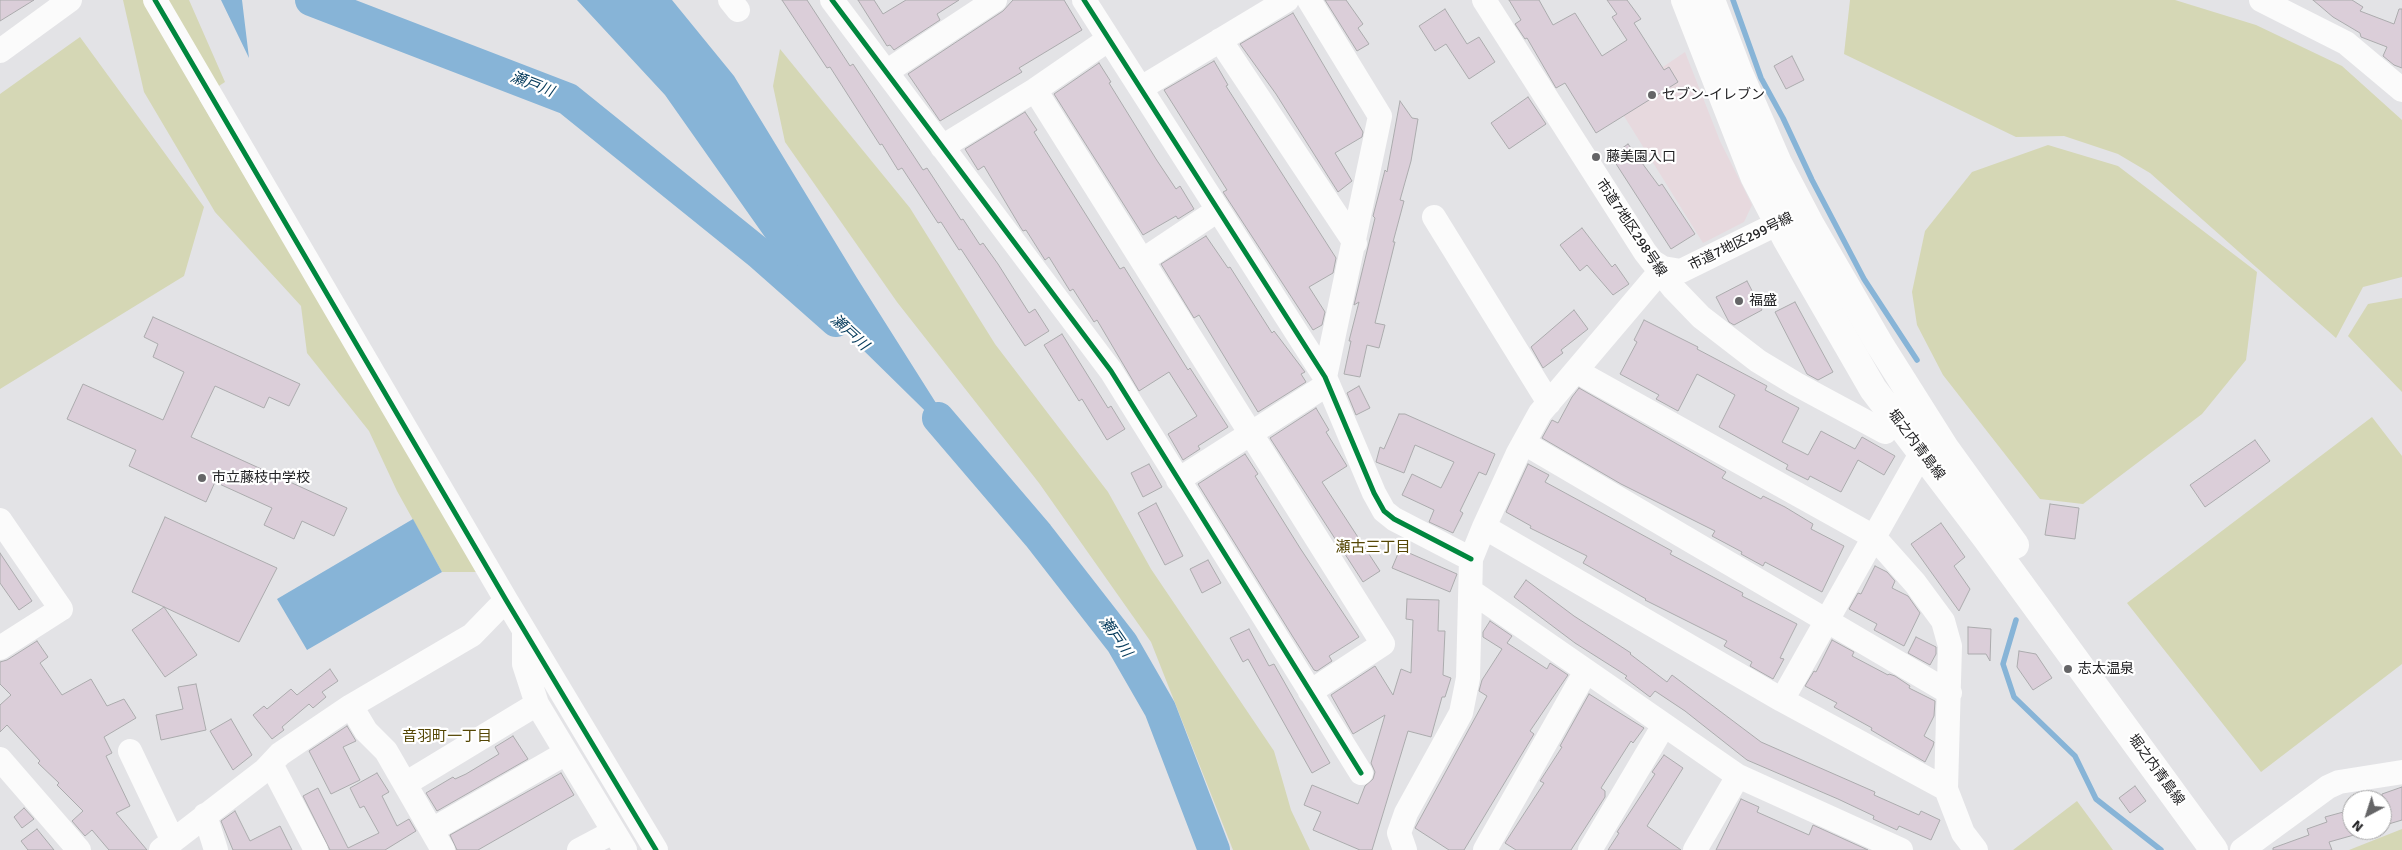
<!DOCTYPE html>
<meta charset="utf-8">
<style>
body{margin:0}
#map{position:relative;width:2402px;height:850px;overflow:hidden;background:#e3e3e6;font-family:Signika,sans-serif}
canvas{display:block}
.north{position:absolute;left:2342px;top:790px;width:50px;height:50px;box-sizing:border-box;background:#fff;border:1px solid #a6a6a7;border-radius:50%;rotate:220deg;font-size:14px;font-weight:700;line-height:20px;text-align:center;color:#212123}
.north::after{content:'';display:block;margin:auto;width:18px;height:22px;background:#656567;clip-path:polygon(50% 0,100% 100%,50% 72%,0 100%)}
</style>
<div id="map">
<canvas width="2402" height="850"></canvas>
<div class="north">N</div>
</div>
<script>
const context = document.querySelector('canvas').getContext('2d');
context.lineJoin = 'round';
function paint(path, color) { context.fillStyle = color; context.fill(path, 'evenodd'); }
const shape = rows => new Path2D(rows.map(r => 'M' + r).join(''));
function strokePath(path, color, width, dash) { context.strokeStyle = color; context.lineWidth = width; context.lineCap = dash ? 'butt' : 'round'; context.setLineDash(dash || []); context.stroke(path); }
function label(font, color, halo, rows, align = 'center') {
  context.font = font + ' Signika,"Noto Sans JP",sans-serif'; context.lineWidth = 4.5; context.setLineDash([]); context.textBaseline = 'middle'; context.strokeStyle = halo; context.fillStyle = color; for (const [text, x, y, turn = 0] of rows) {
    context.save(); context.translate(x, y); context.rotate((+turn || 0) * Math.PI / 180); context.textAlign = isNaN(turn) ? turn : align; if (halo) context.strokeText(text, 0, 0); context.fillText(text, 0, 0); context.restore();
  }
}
paint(shape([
 [1685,52,1720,141,1752,205,1744,222,1703,243,1614,100]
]), '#e7d9de');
paint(shape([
 [123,0,189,0,225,82,199,99,479,572,442,572,397,491,369,431,307,353,301,306,215,212,144,92],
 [1850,0,2175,0,2256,25,2342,66,2402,120,2402,277,2363,287,2336,338,2150,173,2118,154,2064,136,2016,137,1844,54],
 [80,37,204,207,184,276,0,389,0,94],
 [780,49,910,208,995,344,1108,492,1151,569,1274,751,1291,810,1310,850,1233,850,1151,642,1039,483,897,302,785,142,773,86],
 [2048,145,2118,166,2257,272,2246,360,2202,414,2083,504,2040,499,1943,375,1917,325,1912,292,1925,231,1972,172],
 [2402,298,2402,392,2348,336,2368,304],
 [2372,417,2402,456,2402,664,2261,772,2127,603],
 [2077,801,2113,850,2013,850],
 [2402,829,2402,850,2349,850]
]), '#d5d7b5');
paint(shape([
 [221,0,242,0,249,58],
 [577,0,672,0,734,76,857,278,967,452,803,291,665,95],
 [413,519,442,572,307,650,277,599]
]), '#87b4d7');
strokePath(shape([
 [1733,0,1761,78,1783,118,1812,180,1864,279,1917,360],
 [2016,620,2003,664,2014,697,2075,756,2096,799,2161,850]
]), '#87b4d7', 5.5);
strokePath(shape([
 [311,0,568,99,759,253,836,321],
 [938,418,1038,535,1122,643,1160,709,1214,850]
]), '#87b4d7', 32);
const building = shape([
 [0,0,34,0,0,21,0,0],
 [782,0,807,0,850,66,853,64,923,170,927,168,961,220,963,219,980,245,983,243,998,264,1029,313,1035,309,1049,331,1025,346,961,249,959,250,941,222,938,223,902,168,898,170,882,144,880,145,830,67,827,68,782,0],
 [858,0,874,0,883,14,906,0,959,0,937,14,940,20,894,50,890,45,887,46,858,0],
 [1013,0,1064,0,1082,30,1019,68,1022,72,940,121,908,74,1003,11,1013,0],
 [1325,0,1346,0,1363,24,1358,28,1369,44,1357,51,1325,0],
 [1509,0,1539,0,1553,25,1575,13,1602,56,1627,40,1612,17,1617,14,1607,0,1627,0,1641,19,1634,23,1664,70,1669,67,1678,82,1596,133,1565,83,1556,88,1527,38,1525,39,1515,24,1521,20,1509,0],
 [2313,0,2352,0,2363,7,2360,11,2394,24,2399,9,2402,9,2402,68,2394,65,2383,56,2387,47,2361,37,2360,33,2333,17,2313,0],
 [1445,9,1467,44,1479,37,1495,62,1469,79,1446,44,1435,51,1419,26,1445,9],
 [1293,13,1363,132,1362,137,1335,153,1352,181,1338,192,1276,94,1240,44,1293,13],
 [1792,56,1804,80,1786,89,1774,66,1792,56],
 [1214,61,1228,85,1226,86,1336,258,1333,273,1309,287,1325,312,1322,325,1313,330,1223,192,1227,190,1164,90,1214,61],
 [1099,63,1111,82,1109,83,1156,159,1176,189,1180,186,1194,209,1178,219,1176,216,1143,235,1054,94,1099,63],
 [1528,97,1546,124,1509,149,1491,123,1528,97],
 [1400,101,1412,118,1418,119,1411,161,1400,200,1404,201,1393,242,1395,242,1375,323,1385,325,1379,348,1367,345,1360,377,1344,374,1351,341,1349,341,1359,302,1354,305,1375,218,1373,216,1385,170,1387,172,1400,101],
 [1025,112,1037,130,1034,132,1120,269,1124,267,1188,370,1190,368,1228,427,1198,446,1200,449,1183,460,1168,434,1197,416,1169,372,1139,391,1097,320,1094,322,1073,289,1070,291,1049,257,1045,260,1026,230,1023,231,1021,228,984,166,978,170,965,149,1025,112],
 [1628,144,1659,186,1662,184,1695,234,1671,249,1611,156,1628,144],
 [1582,228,1612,267,1615,264,1629,284,1613,295,1587,265,1580,271,1560,245,1582,228],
 [1206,236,1228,268,1230,267,1272,333,1274,331,1305,372,1301,374,1306,382,1258,412,1199,315,1194,318,1161,264,1206,236],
 [1747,281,1762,310,1734,325,1729,322,1716,297,1747,281],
 [1795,302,1833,372,1818,380,1807,374,1775,312,1795,302],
 [1574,310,1588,329,1561,350,1563,353,1543,368,1531,347,1574,310],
 [153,317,300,384,289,406,269,397,264,408,215,386,191,437,347,508,334,536,302,521,294,539,264,525,272,508,215,482,206,502,129,466,136,450,67,419,83,384,163,420,184,372,153,357,158,344,144,337,153,317],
 [1644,320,1698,347,1697,349,1767,386,1765,390,1799,408,1782,442,1808,455,1821,431,1855,449,1862,437,1895,456,1884,475,1858,460,1841,492,1810,476,1808,480,1786,469,1788,465,1719,427,1735,395,1697,374,1678,411,1656,399,1659,395,1620,374,1637,342,1634,340,1644,320],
 [1062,334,1108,408,1111,406,1125,429,1107,440,1082,399,1079,401,1044,345,1062,334],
 [1359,386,1370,408,1356,415,1347,393,1359,386],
 [1579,388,1726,472,1722,478,1761,499,1763,496,1785,507,1813,524,1811,529,1844,546,1822,592,1765,562,1763,566,1741,554,1742,552,1712,536,1715,531,1621,484,1542,438,1552,420,1558,423,1572,397,1579,388],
 [1316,408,1329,430,1326,432,1347,466,1322,482,1380,571,1363,582,1270,438,1316,408],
 [1399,414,1405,414,1495,454,1486,475,1479,472,1460,511,1463,513,1453,533,1429,522,1434,510,1402,495,1412,474,1441,488,1454,462,1415,445,1404,473,1376,462,1380,447,1384,449,1399,414],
 [2255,440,2270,461,2205,507,2190,485,2255,440],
 [1245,454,1258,474,1255,476,1300,548,1359,637,1329,656,1332,661,1317,671,1314,670,1293,637,1198,484,1245,454],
 [1149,464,1162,487,1143,497,1131,473,1149,464],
 [1528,464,1549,475,1545,482,1672,551,1670,554,1743,593,1742,596,1797,624,1780,658,1784,659,1773,679,1750,666,1752,662,1724,646,1727,641,1645,600,1646,599,1583,563,1587,556,1530,528,1531,526,1506,512,1528,464],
 [1156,503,1183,556,1165,565,1138,513,1156,503],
 [2050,504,2079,508,2075,539,2045,535,2050,504],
 [165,517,277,568,239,642,132,592,165,517],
 [1941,523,1965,557,1954,566,1970,589,1959,611,1911,544,1941,523],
 [1400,549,1457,574,1450,592,1392,568,1400,549],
 [0,553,32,601,19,610,0,583,0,553],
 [1208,560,1221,583,1202,593,1190,569,1208,560],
 [1875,566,1887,572,1895,581,1892,588,1908,596,1920,613,1904,646,1874,630,1877,624,1849,609,1858,593,1861,594,1875,566],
 [1526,580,1574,616,1631,653,1630,654,1667,682,1672,675,1761,742,1875,792,1874,795,1919,815,1921,811,1940,820,1931,840,1899,826,1897,830,1873,819,1874,816,1838,799,1747,760,1685,711,1655,691,1650,697,1625,678,1627,676,1575,643,1514,597,1526,580],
 [1407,599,1439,600,1438,631,1445,631,1443,675,1451,678,1445,697,1442,697,1431,737,1408,731,1372,850,1360,850,1313,830,1321,812,1304,805,1312,785,1358,804,1365,786,1373,779,1375,772,1371,763,1385,715,1353,734,1331,695,1375,666,1393,695,1401,669,1411,673,1413,620,1406,619,1407,599],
 [164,607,197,655,165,677,132,630,164,607],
 [1490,621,1512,636,1507,643,1547,669,1550,663,1568,675,1530,731,1534,734,1464,850,1449,850,1415,828,1487,696,1479,691,1482,680,1502,649,1483,637,1483,632,1490,621],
 [1968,627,1991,629,1990,661,1986,654,1968,654,1968,627],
 [1249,629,1269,666,1274,664,1330,763,1312,773,1248,659,1243,662,1230,638,1249,629],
 [1916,637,1936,647,1936,654,1930,665,1908,653,1916,637],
 [1832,640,1854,652,1852,656,1888,675,1889,674,1895,676,1910,686,1909,688,1935,701,1934,716,1924,736,1934,742,1933,746,1925,762,1871,730,1872,728,1834,707,1837,703,1805,686,1814,671,1816,672,1832,640],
 [37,641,48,657,40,663,62,695,91,679,107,706,124,699,136,718,104,737,112,753,106,756,130,806,116,813,147,850,109,850,92,830,85,836,72,821,83,811,57,785,59,783,38,763,40,761,7,725,0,732,0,705,11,695,0,684,0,662,7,660,37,641],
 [2019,651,2036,654,2052,678,2033,690,2017,667,2019,651],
 [330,669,338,681,322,692,326,697,313,708,309,704,282,727,284,730,272,739,253,715,264,706,267,709,291,689,297,695,330,669],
 [196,684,206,730,161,740,156,715,183,709,178,687,196,684],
 [1589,694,1644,728,1633,743,1631,741,1601,788,1605,791,1605,797,1571,850,1516,850,1505,843,1544,783,1540,781,1562,747,1560,746,1589,694],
 [231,719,252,755,233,770,210,731,231,719],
 [347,726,356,741,343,747,360,780,331,794,309,751,347,726],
 [513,736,528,759,437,811,426,793,453,777,455,779,466,774,499,754,495,747,513,736],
 [1664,755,1683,768,1647,826,1681,850,1608,850,1619,833,1617,832,1655,774,1652,772,1664,755],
 [377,773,389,792,382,796,397,826,409,819,416,831,385,850,330,850,303,796,318,788,348,848,379,833,364,806,360,808,350,788,377,773],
 [561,773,574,795,478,850,457,850,450,835,561,773],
 [2135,786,2146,801,2130,813,2119,798,2135,786],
 [2402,787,2402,820,2382,826,2382,794,2402,787],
 [1741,799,1759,807,1757,812,1809,835,1813,825,1868,850,1716,850,1741,799],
 [24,808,34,819,22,828,14,817,24,808],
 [235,811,250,841,280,826,292,850,233,850,221,821,235,811],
 [2347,811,2354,835,2329,842,2332,850,2273,850,2273,848,2309,835,2307,829,2327,822,2325,817,2347,811],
 [37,829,54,850,28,850,21,841,37,829]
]);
paint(building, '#dbced9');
strokePath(building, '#ababad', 1);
strokePath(shape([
 [155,0,506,600,656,850],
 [730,0,738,10],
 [832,0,1111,371,1361,773],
 [1084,0,1325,377,1374,493,1384,511,1394,519,1471,559],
 [1309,0,1380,116,1325,377],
 [1484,0,1645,252,1674,289,1701,317,1758,361,1796,384,1885,432],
 [2261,0,2346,43,2402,90],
 [1220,40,1355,243],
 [0,51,70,0],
 [886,72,995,0],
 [1141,88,1287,0],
 [1035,90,1383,644,1310,692],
 [942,147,1035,90,1109,39],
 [1434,217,1549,403],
 [1143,260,1218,210],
 [1652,261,1663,268,1681,271,1795,215],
 [1576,371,1874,537,1915,583,1943,621,1950,646,1946,789,1963,833,1976,850],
 [1524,443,1950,693],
 [1178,480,1328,384],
 [0,520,61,609,0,648],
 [1484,527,1782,700,1946,789],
 [1471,591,1738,776,1901,850],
 [524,631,524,664,537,704,625,850],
 [1782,700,1922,452],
 [351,706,366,731,386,751,443,850],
 [130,751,173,841],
 [0,759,79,850],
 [271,764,316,850],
 [405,784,537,704],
 [205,815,216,850],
 [432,830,566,753],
 [161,850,265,770,280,754,351,706,472,635,506,600],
 [579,850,613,832],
 [1405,850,1399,833,1406,813,1461,713,1468,678,1471,559,1484,527,1518,453,1540,413,1663,268],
 [1485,850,1586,671],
 [1590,850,1664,725],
 [1695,850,1738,776],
 [2242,850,2328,787,2339,782,2402,772]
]), '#fbfbfb', 24);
strokePath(shape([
 [1685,0,1754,176,1787,240,1873,389,1987,539,2214,850],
 [1711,0,1738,71,1778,163,1810,224,1880,345,1945,448,2015,545]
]), '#fbfbfb', 28);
strokePath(shape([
 [155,0,506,600,656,850],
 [832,0,1111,371,1361,773],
 [1084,0,1325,377,1374,493,1384,511,1394,519,1471,559]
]), '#00873e', 5);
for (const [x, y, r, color] of [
 [1652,95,5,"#656567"],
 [1596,157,5,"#656567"],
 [1739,301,5,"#656567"],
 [202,478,5,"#656567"],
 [2068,669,5,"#656567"]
]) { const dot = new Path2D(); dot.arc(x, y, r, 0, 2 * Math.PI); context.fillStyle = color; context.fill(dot); strokePath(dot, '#fff', 2); }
label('14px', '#212123', '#fff', [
 ["セブン-イレブン",1662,95],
 ["藤美園入口",1606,157],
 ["福盛",1749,301],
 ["市立藤枝中学校",212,478],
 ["志太温泉",2078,669]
], 'left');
label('14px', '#212123', '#fff', [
 ["市道7地区298号線",1631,228,56],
 ["市道7地区299号線",1741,242,-26],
 ["堀之内青島線",1916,445,53],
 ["堀之内青島線",2156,770,54]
]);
label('italic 15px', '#03395a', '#fff', [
 ["瀬戸川",532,85,21],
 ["瀬戸川",849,333,42],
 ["瀬戸川",1115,637,55]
]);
label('15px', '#554705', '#fff', [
 ["瀬古三丁目",1373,548],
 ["音羽町一丁目",447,737]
]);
</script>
